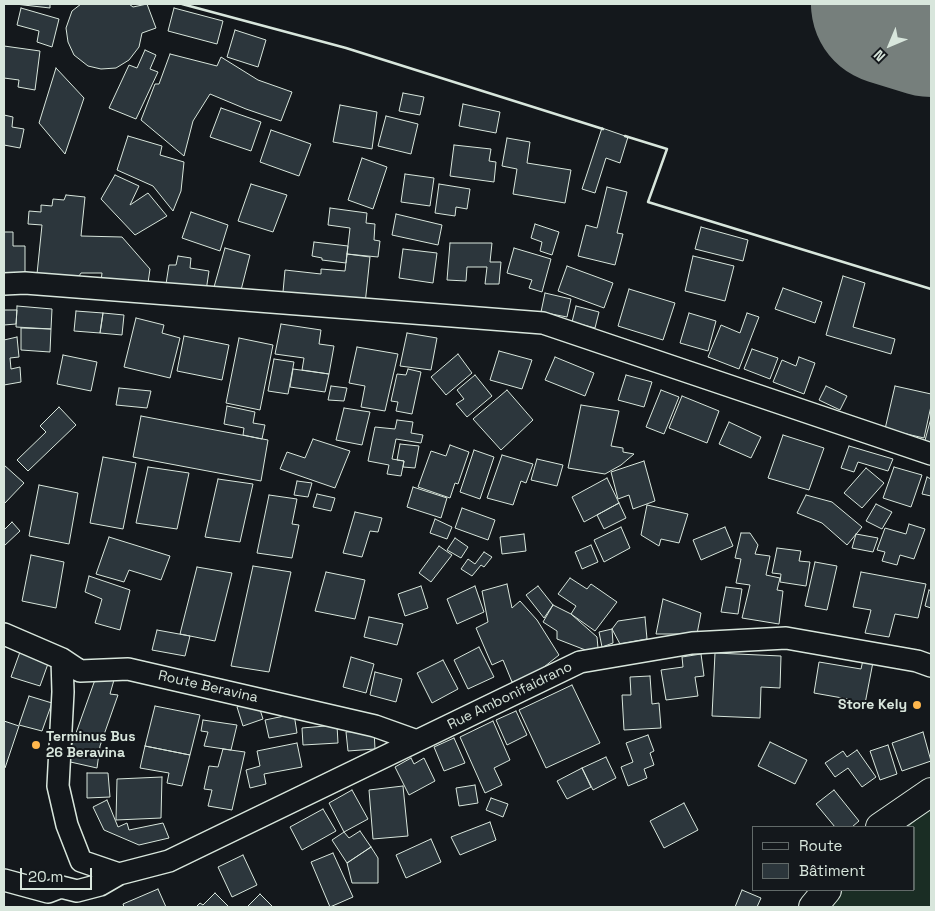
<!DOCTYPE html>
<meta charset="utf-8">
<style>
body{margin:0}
#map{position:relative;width:935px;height:911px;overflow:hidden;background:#14181c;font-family:"Space Grotesk",sans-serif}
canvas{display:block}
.frame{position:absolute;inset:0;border:5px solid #d8e6dc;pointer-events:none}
.legend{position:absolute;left:752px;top:826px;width:162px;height:65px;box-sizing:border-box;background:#14181c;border:1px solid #626a69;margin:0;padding:6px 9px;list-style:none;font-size:15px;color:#d8e6dc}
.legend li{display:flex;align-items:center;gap:10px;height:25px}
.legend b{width:25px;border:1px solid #626a69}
.north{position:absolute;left:865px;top:20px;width:50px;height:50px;-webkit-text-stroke:4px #14181c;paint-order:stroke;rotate:225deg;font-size:14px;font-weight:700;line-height:20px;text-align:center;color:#d8e6dc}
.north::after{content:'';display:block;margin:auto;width:18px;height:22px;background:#d8e6dc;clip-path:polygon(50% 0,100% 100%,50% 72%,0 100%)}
.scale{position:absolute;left:20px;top:868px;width:72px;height:22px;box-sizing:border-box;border:2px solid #d8e6dc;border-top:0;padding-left:6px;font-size:15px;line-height:18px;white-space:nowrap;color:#d8e6dc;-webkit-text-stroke:4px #14181c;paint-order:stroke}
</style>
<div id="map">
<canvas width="935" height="911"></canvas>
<div class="frame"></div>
<ul class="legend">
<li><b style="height:6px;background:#14181c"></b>Route</li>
<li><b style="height:14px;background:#2c363c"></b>Bâtiment</li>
</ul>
<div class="north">N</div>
<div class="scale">20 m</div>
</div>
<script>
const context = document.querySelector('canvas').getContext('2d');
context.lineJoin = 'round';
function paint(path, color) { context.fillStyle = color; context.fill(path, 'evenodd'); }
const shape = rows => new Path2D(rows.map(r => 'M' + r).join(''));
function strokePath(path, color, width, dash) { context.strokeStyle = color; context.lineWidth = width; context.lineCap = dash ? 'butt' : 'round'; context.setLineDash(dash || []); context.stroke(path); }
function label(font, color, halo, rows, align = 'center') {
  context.font = font + ' "Space Grotesk",sans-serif'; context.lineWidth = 4; context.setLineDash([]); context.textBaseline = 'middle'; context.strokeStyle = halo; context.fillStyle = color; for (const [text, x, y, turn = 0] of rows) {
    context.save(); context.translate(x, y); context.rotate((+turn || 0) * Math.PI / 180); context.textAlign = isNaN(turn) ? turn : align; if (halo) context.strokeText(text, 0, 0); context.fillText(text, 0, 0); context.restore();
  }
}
const green = shape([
 [931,808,931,907,829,907,841,890,914,890,914,827,907,827,931,808]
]);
paint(green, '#1a2d24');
strokePath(green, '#939e99', 1);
strokePath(shape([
 [892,4,931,16]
]), '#767f7c', 162);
const building = shape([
 [15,4,50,4,50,8,15,4],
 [81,4,129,4,133,7,147,4,156,28,142,33,139,47,129,60,116,68,101,69,88,66,74,55,68,42,66,28,72,11,81,4],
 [21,8,59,19,52,47,37,42,39,31,17,25,21,8],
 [174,8,223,21,217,44,168,31,174,8],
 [235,30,266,40,258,67,227,57,235,30],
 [4,46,40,51,35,90,18,87,19,80,4,78,4,46],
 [145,50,156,55,150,69,158,72,136,119,109,108,129,65,137,68,145,50],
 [170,54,217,66,221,57,258,80,292,92,281,121,246,109,210,94,193,121,184,156,141,120,155,84,159,84,170,54],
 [56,68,84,98,65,154,39,123,56,68],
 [403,93,424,97,420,115,399,111,403,93],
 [463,104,500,112,496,133,459,126,463,104],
 [340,105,377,112,372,149,333,142,340,105],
 [221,108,261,122,251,151,210,137,221,108],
 [4,115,13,117,12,127,24,129,20,148,4,145,4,115],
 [386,116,418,124,411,154,378,146,386,116],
 [602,128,628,137,620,163,606,158,595,193,582,189,602,128],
 [271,130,311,144,299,176,260,162,271,130],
 [128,136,162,146,160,155,184,162,181,191,173,211,153,186,117,170,128,136],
 [507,138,530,142,527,163,571,170,565,203,513,194,517,169,502,166,507,138],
 [454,145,491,149,489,161,496,162,494,182,450,176,454,145],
 [362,158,387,167,373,209,348,200,362,158],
 [405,174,434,178,430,206,401,202,405,174],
 [115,175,139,186,130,205,148,193,167,216,135,235,101,199,115,175],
 [251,184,287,195,273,232,238,221,251,184],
 [439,184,470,189,467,209,456,207,455,216,435,213,439,184],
 [607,187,627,192,617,233,623,234,615,265,578,256,586,225,597,228,607,187],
 [66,195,85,197,81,236,122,237,150,269,148,283,101,281,102,273,81,273,79,276,37,274,42,225,28,224,29,211,41,212,41,205,52,206,53,199,64,200,66,195],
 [330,208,367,213,366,223,375,224,374,240,380,241,378,257,347,254,350,228,328,225,330,208],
 [191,212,228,225,220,251,182,238,191,212],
 [396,214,442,225,438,245,392,235,396,214],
 [535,224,559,232,552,255,540,251,542,242,531,238,535,224],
 [701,227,748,240,743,261,695,249,701,227],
 [4,232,13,232,13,246,25,246,25,276,4,275,4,232],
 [314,242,348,246,346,263,322,260,322,258,312,256,314,242],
 [450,243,492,243,490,262,501,262,499,284,485,284,487,267,467,267,466,281,447,280,450,243],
 [225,248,250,255,240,294,214,287,225,248],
 [514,248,551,259,542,292,529,288,532,280,507,273,514,248],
 [403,249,437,253,433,283,399,278,403,249],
 [347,254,370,257,365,304,283,292,285,270,321,274,321,269,345,271,347,254],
 [178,256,191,258,190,268,209,271,206,291,166,284,169,265,176,265,178,256],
 [693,256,734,266,725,301,685,291,693,256],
 [567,266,613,283,604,308,558,291,567,266],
 [843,276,865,283,853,327,895,339,891,354,826,335,843,276],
 [783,288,822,302,815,323,775,309,783,288],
 [629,289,675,303,663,340,618,326,629,289],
 [545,293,571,299,567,317,541,312,545,293],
 [17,306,52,309,51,329,16,327,17,306],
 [576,306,599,312,595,328,572,322,576,306],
 [4,310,17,310,16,324,4,325,4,310],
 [76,311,103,313,100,333,74,331,76,311],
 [103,313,124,315,122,335,100,333,103,313],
 [689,313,716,321,708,351,680,343,689,313],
 [747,313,759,317,739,369,708,357,721,325,740,333,747,313],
 [136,318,164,325,162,333,180,338,170,378,124,367,136,318],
 [281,324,321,330,319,344,334,346,329,374,302,370,304,358,275,354,281,324],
 [21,328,51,329,50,352,21,350,21,328],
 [407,333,437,338,431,370,400,366,407,333],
 [184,336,229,345,222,380,177,371,184,336],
 [17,337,19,357,10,358,11,369,20,367,21,382,4,385,4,340,17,337],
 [239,338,273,345,260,410,226,403,239,338],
 [357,347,398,354,385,411,361,407,365,386,349,383,357,347],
 [752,349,778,358,770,379,744,369,752,349],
 [499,351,532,360,522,389,490,380,499,351],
 [458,354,472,373,446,395,431,377,458,354],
 [63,355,97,362,91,391,57,384,63,355],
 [555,357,594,373,585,396,545,380,555,357],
 [799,357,815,363,804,394,773,382,782,360,796,366,799,357],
 [274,359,294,362,288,394,268,391,274,359],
 [293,369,329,374,325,392,290,387,293,369],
 [408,369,421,372,412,414,396,411,398,402,391,401,397,374,406,375,408,369],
 [475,375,492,396,467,417,456,404,464,399,457,390,475,375],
 [626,375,652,382,644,407,618,400,626,375],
 [331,386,347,388,344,401,328,400,331,386],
 [826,386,847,396,840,410,819,400,826,386],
 [895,386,931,394,931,406,924,438,885,429,895,386],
 [119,388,151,391,147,408,116,405,119,388],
 [507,390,533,420,501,450,473,419,507,390],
 [661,390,679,397,664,434,646,427,661,390],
 [682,396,719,411,707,443,669,428,682,396],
 [581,405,619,411,611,446,623,448,623,452,634,454,621,465,605,474,568,468,581,405],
 [227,406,255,412,253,423,265,425,262,439,243,435,244,428,224,424,227,406],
 [59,407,76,425,28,471,17,460,46,432,40,426,59,407],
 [344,408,370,412,362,445,336,440,344,408],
 [141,416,268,440,261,481,133,457,141,416],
 [931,418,931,446,924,444,931,418],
 [397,420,413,422,411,433,423,435,421,443,396,439,392,459,404,461,401,476,387,474,389,465,368,461,375,427,395,429,397,420],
 [729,422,761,437,751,458,719,444,729,422],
 [783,435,824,448,809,490,768,478,783,435],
 [313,439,350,451,335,488,280,469,287,452,305,458,313,439],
 [400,444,419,446,415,468,403,467,404,461,397,460,400,444],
 [450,445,469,452,458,484,455,483,450,498,418,487,431,451,446,456,450,445],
 [849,446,893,459,888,471,858,462,854,472,841,468,849,446],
 [474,450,494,457,480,499,460,492,474,450],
 [502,455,533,464,526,483,521,481,513,505,487,498,502,455],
 [103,457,136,463,123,529,90,523,103,457],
 [537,459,563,465,557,486,531,480,537,459],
 [644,461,655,501,633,509,629,495,618,499,611,472,644,461],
 [4,465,24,483,4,504,4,465],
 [148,467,189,473,177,529,136,523,148,467],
 [894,467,922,475,911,507,883,498,894,467],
 [866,468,884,483,862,508,844,493,866,468],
 [927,477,931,479,931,496,922,494,927,477],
 [607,478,619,503,584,522,572,497,607,478],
 [218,479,253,484,240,542,205,537,218,479],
 [297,481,312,483,308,497,294,495,297,481],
 [39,485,78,493,69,544,29,536,39,485],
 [413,487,447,498,441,518,407,507,413,487],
 [317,494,335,498,331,511,313,507,317,494],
 [269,495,297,499,292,524,299,525,292,558,257,553,269,495],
 [806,495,832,502,862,527,847,545,822,523,797,513,806,495],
 [619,503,626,518,604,529,597,515,619,503],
 [876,504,892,512,882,529,866,521,876,504],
 [647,505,688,514,679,543,661,539,659,546,641,535,647,505],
 [462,508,495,520,488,540,455,528,462,508],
 [355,512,382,518,378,532,370,531,362,557,343,553,355,512],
 [435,519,452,527,447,539,430,533,435,519],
 [12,522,20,531,4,546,4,530,12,522],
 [909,524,925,529,914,559,900,555,897,565,882,561,885,552,877,550,885,528,906,534,909,524],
 [621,527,630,548,604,562,594,540,621,527],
 [725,527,733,546,701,560,693,540,725,527],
 [741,533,750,533,758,545,755,554,770,556,766,575,780,578,777,590,783,591,779,624,742,618,750,585,736,583,741,559,735,558,741,533],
 [524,534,526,551,502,554,500,537,524,534],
 [856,534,878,538,873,552,852,548,856,534],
 [109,537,170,556,161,580,129,570,124,582,96,574,109,537],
 [455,538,468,547,461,558,447,550,455,538],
 [591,545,598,562,582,569,575,552,591,545],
 [439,546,452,555,431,582,419,573,439,546],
 [777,548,801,551,799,561,810,562,806,586,780,582,781,574,772,573,777,548],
 [484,552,492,557,484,567,481,565,472,576,461,569,468,559,475,564,484,552],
 [31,555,64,562,56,608,22,601,31,555],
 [815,562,837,566,827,610,805,606,815,562],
 [253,566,291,572,269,672,231,666,253,566],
 [197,567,232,573,215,641,180,634,197,567],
 [326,572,365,580,355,619,315,611,326,572],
 [861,572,926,584,918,618,895,614,889,637,865,633,871,610,853,607,861,572],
 [89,576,130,590,120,630,95,623,102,599,85,592,89,576],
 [570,578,587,589,591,584,617,602,595,631,571,614,576,606,558,594,570,578],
 [507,584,512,608,520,601,537,620,559,655,534,675,512,682,503,660,492,665,476,628,488,622,482,591,507,584],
 [421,586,428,608,405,616,398,594,421,586],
 [475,586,484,612,457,624,447,599,475,586],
 [538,586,553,605,544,618,526,595,538,586],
 [726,587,742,589,738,614,721,612,726,587],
 [929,590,931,591,931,608,925,606,929,590],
 [663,599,701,613,697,634,656,634,663,599],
 [553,605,571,614,597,637,598,648,588,651,557,639,557,631,543,622,553,605],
 [369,617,403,624,397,645,364,637,369,617],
 [645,617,647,639,620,644,612,629,618,621,645,617],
 [612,629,613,643,602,647,599,632,612,629],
 [157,630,190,636,185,656,152,650,157,630],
 [479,647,494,677,468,689,454,660,479,647],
 [20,652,49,661,40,686,11,677,20,652],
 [715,653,781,656,780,688,761,687,760,718,712,716,715,653],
 [701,654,704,676,695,677,698,696,666,700,661,670,683,667,682,657,701,654],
 [351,657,374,664,366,693,343,687,351,657],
 [443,660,458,689,432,703,417,673,443,660],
 [863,660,873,662,864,709,847,706,848,699,814,693,819,662,861,669,863,660],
 [375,672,402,679,396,702,370,695,375,672],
 [650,676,652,704,659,703,661,728,624,730,622,695,631,695,630,677,650,676],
 [96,677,114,680,110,694,118,695,100,746,97,768,66,761,96,677],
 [572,685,600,743,546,768,519,710,572,685],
 [29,696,52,703,42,731,19,725,29,696],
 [257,700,263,719,243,726,237,707,257,700],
 [155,706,200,715,190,755,145,746,155,706],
 [516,711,527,735,507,745,496,720,516,711],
 [294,714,297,733,269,738,265,720,294,714],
 [203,720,237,725,231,750,204,746,208,732,201,731,203,720],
 [4,721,19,726,5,768,4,767,4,721],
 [493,721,510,760,494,768,502,785,485,793,460,737,493,721],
 [337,725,338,743,303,745,302,728,337,725],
 [374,730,375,749,348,751,346,732,374,730],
 [923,732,931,761,902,771,892,743,923,732],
 [648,735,654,751,650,753,654,765,644,769,647,778,628,786,621,767,633,762,626,743,648,735],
 [454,738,465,763,444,771,434,747,454,738],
 [770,742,807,760,795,784,758,766,770,742],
 [297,743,302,767,264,774,266,784,250,788,246,770,260,766,257,751,297,743],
 [888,745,897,774,880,780,870,751,888,745],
 [145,746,190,755,182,786,167,783,169,773,140,768,145,746],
 [223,749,245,752,232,810,208,806,212,790,204,789,209,766,218,767,223,749],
 [857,750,876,777,862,787,848,768,835,777,825,763,843,751,847,757,857,750],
 [606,757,616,778,593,790,582,768,606,757],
 [411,758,414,764,424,758,435,781,409,795,395,767,411,758],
 [582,768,591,787,567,799,557,781,582,768],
 [87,773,108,773,110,797,87,798,87,773],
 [162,777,161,818,116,820,117,779,162,777],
 [475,785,478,803,459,806,456,788,475,785],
 [403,786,408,836,373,839,369,790,403,786],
 [352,790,368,819,344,832,329,803,352,790],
 [834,790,859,821,852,827,835,827,816,804,834,790],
 [491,798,508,804,503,817,486,810,491,798],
 [107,800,118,827,127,823,129,830,163,823,169,838,139,845,104,830,93,807,107,800],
 [684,803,698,830,664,848,650,821,684,803],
 [323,809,336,831,302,850,290,827,323,809],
 [490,822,496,840,460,855,451,837,490,822],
 [360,831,371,847,347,863,332,840,344,832,349,838,360,831],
 [431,839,441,862,406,878,396,855,431,839],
 [371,847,378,858,378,883,352,883,347,863,371,847],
 [333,853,353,897,330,907,311,862,333,853],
 [243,855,257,885,232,897,218,867,243,855],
 [158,889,166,907,124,907,123,904,158,889],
 [742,890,761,898,757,907,735,907,742,890],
 [215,893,229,907,196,907,200,903,203,905,215,893],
 [260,894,273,907,247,907,260,894]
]);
paint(building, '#2c363c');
strokePath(building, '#d8e6dc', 1);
const minor = shape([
 [4,284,25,283,543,323,931,454],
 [4,634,62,659,80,671,128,669,375,726,417,741],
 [62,659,63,692,58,786,67,825,81,861,119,874,169,861,580,662,692,643,786,638,917,661,931,666],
 [4,880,48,892,61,887,77,891,100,885,119,874]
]);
const tertiary = shape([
 [880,827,931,792],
 [813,907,827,890]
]);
strokePath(minor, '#d8e6dc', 24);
strokePath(tertiary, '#d8e6dc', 30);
strokePath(minor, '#14181c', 21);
strokePath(tertiary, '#14181c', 28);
strokePath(shape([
 [182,4,346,48,603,129],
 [625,136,667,149,648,202,931,289]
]), '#d8e6dc', 2.5);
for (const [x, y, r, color] of [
 [917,705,5,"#ffb74d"],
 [36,745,5,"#ffb74d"]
]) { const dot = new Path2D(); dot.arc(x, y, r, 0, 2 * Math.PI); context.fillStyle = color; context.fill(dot); strokePath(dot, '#14181c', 2); }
label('14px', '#d8e6dc', '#14181c', [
 ["Route Beravina",208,687,13],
 ["Rue Ambonifaidrano",510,696,-26]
]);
label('bold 14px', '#d8e6dc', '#14181c', [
 ["Store Kely",907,705],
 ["Terminus Bus",46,737,"left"],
 ["26 Beravina",46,753,"left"]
], 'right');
</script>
